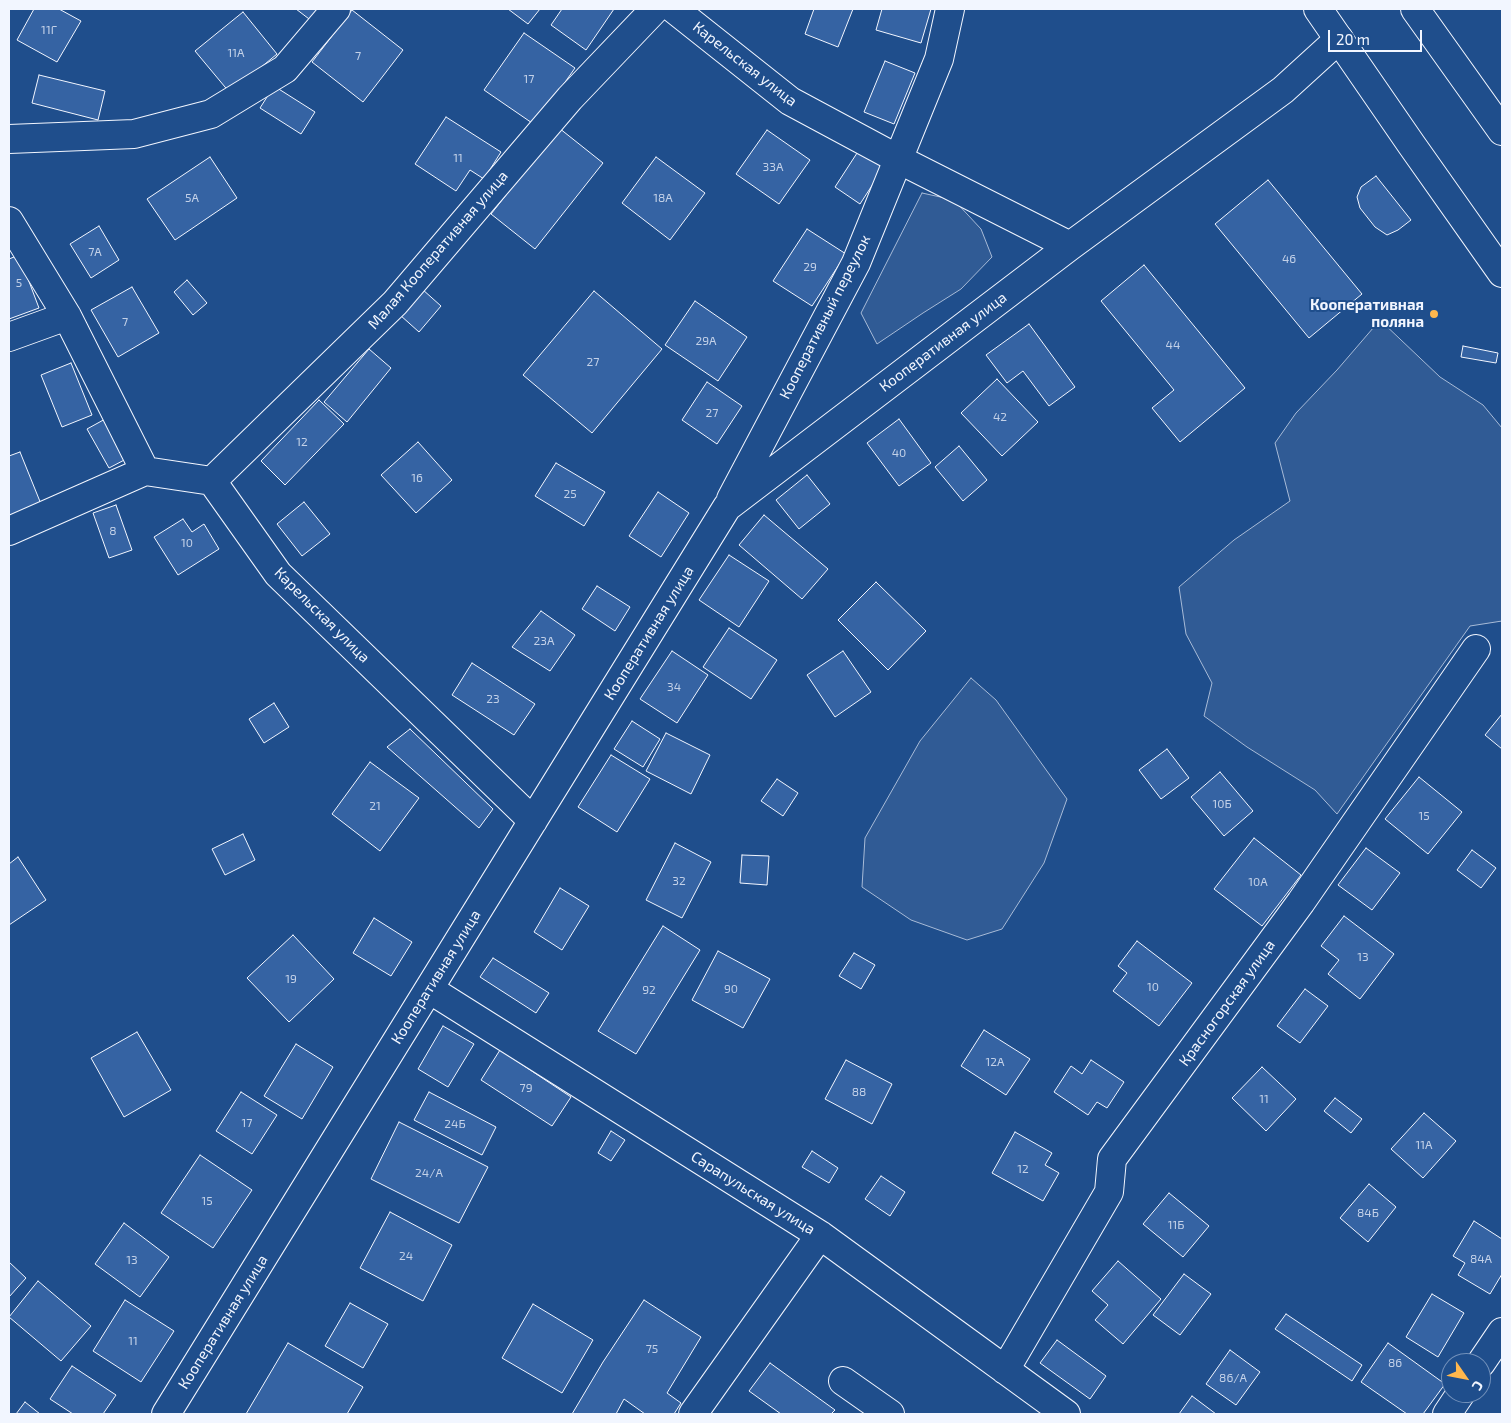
<!DOCTYPE html>
<meta charset="utf-8">
<style>
body{margin:0}
#map{position:relative;width:1511px;height:1423px;overflow:hidden;background:#1f4e8c;font-family:"Exo 2",sans-serif}
canvas{display:block}
.frame{position:absolute;inset:0;border:10px solid #f2f6ff;pointer-events:none}
.north{position:absolute;left:1441px;top:1353px;width:50px;height:50px;box-sizing:border-box;background:#1f4e8c;border:1px solid #7391ba;border-radius:50%;rotate:123deg;font-size:14px;font-weight:700;line-height:20px;text-align:center;color:#f2f6ff}
.north::after{content:'';display:block;margin:auto;width:18px;height:22px;background:#ffb74d;clip-path:polygon(50% 0,100% 100%,50% 72%,0 100%)}
.scale{position:absolute;left:1328px;top:30px;width:94px;height:22px;box-sizing:border-box;border:2px solid #f2f6ff;border-top:0;padding-left:6px;font-size:15px;line-height:18px;white-space:nowrap;color:#f2f6ff;-webkit-text-stroke:4px #1f4e8c;paint-order:stroke}
</style>
<div id="map">
<canvas width="1511" height="1423"></canvas>
<div class="frame"></div>
<div class="north">С</div>
<div class="scale">20 m</div>
</div>
<script>
const context = document.querySelector('canvas').getContext('2d');
context.lineJoin = 'round';
function paint(path, color) { context.fillStyle = color; context.fill(path, 'evenodd'); }
const shape = rows => new Path2D(rows.map(r => 'M' + r).join(''));
function strokePath(path, color, width, dash) { context.strokeStyle = color; context.lineWidth = width; context.lineCap = dash ? 'butt' : 'round'; context.setLineDash(dash || []); context.stroke(path); }
function label(font, color, halo, rows, align = 'center') {
  context.font = font + ' "Exo 2",sans-serif'; context.lineWidth = 4; context.setLineDash([]); context.textBaseline = 'middle'; context.strokeStyle = halo; context.fillStyle = color; for (const [text, x, y, turn = 0] of rows) {
    context.save(); context.translate(x, y); context.rotate((+turn || 0) * Math.PI / 180); context.textAlign = isNaN(turn) ? turn : align; if (halo) context.strokeText(text, 0, 0); context.fillText(text, 0, 0); context.restore();
  }
}
const built = shape([
 [922,193,954,200,981,229,992,257,961,289,923,313,877,344,861,313,922,193],
 [1380,320,1440,377,1483,405,1502,428,1502,621,1470,626,1337,814,1315,790,1247,747,1204,716,1212,683,1186,634,1179,587,1234,540,1290,501,1275,443,1296,413,1337,370,1380,320],
 [971,678,996,700,1067,799,1044,863,1002,929,967,940,911,920,862,887,865,838,920,741,971,678]
]);
paint(built, '#305b95');
strokePath(built, '#a8bbd7', 1);
const building = shape([
 [34,9,59,9,81,21,57,62,17,40,34,9],
 [296,9,323,9,313,22,296,9],
 [508,9,540,9,528,24,508,9],
 [562,9,614,9,586,50,551,25,562,9],
 [814,9,853,9,838,47,805,34,814,9],
 [882,9,931,9,921,43,876,30,882,9],
 [352,10,403,50,363,102,312,62,352,10],
 [243,12,277,54,230,93,195,51,243,12],
 [524,33,575,68,535,125,484,90,524,33],
 [885,61,915,73,894,124,864,112,885,61],
 [39,75,105,91,98,120,32,103,39,75],
 [274,86,315,112,301,134,260,108,274,86],
 [446,117,501,152,484,179,470,170,456,191,415,164,446,117],
 [559,128,603,163,535,249,491,214,559,128],
 [767,130,810,160,779,204,736,174,767,130],
 [859,150,884,167,860,204,835,187,859,150],
 [210,157,237,198,175,240,147,199,210,157],
 [656,157,705,193,670,240,622,203,656,157],
 [1376,176,1411,220,1398,230,1387,235,1375,227,1360,208,1357,197,1361,187,1376,176],
 [1268,180,1362,294,1309,338,1215,224,1268,180],
 [99,226,119,260,91,278,70,244,99,226],
 [807,229,846,254,812,306,773,281,807,229],
 [19,255,39,308,9,319,9,259,19,255],
 [1144,265,1245,388,1180,442,1152,408,1174,390,1101,301,1144,265],
 [187,280,207,303,193,315,174,292,187,280],
 [132,287,159,333,118,357,91,310,132,287],
 [422,289,441,306,419,332,400,315,422,289],
 [594,291,662,349,592,433,523,375,594,291],
 [695,301,747,337,718,381,665,345,695,301],
 [1029,324,1075,387,1049,406,1023,371,1007,383,986,355,1029,324],
 [1463,346,1498,353,1496,363,1461,357,1463,346],
 [369,349,391,368,347,422,324,402,369,349],
 [71,363,92,415,62,427,41,375,71,363],
 [997,379,1038,422,1002,456,961,413,997,379],
 [707,382,742,406,717,444,682,420,707,382],
 [319,400,344,424,285,485,261,461,319,400],
 [107,418,130,457,109,468,87,429,107,418],
 [899,419,931,463,899,486,867,443,899,419],
 [418,442,452,480,416,513,381,475,418,442],
 [959,446,987,480,963,501,935,467,959,446],
 [20,452,41,504,9,516,9,456,20,452],
 [556,463,605,492,584,526,535,496,556,463],
 [807,475,830,504,799,529,776,500,807,475],
 [658,492,689,513,661,557,629,536,658,492],
 [304,502,330,534,302,556,277,524,304,502],
 [116,505,132,550,109,558,93,513,116,505],
 [764,515,828,569,802,599,739,545,764,515],
 [183,519,192,532,204,524,219,549,178,575,154,537,183,519],
 [729,555,769,581,739,627,699,600,729,555],
 [876,582,926,631,888,670,838,620,876,582],
 [597,586,630,607,615,631,582,609,597,586],
 [541,611,575,635,550,671,512,647,541,611],
 [729,628,777,660,751,699,703,667,729,628],
 [672,651,708,675,677,723,640,699,672,651],
 [843,651,871,692,835,717,807,675,843,651],
 [472,663,535,704,514,735,452,695,472,663],
 [274,703,289,727,264,743,249,719,274,703],
 [1502,714,1502,749,1485,735,1502,714],
 [632,721,660,739,643,767,614,749,632,721],
 [410,729,493,809,479,828,387,747,410,729],
 [666,733,710,755,691,794,646,771,666,733],
 [1167,749,1189,778,1161,799,1139,770,1167,749],
 [611,755,650,779,617,832,578,807,611,755],
 [370,762,419,798,380,851,332,814,370,762],
 [1220,772,1253,811,1224,836,1191,797,1220,772],
 [1419,777,1462,812,1428,854,1385,819,1419,777],
 [777,779,798,793,783,816,761,801,777,779],
 [243,834,255,860,225,875,212,849,243,834],
 [1254,838,1301,875,1262,926,1214,889,1254,838],
 [675,843,711,862,682,918,646,900,675,843],
 [1366,848,1400,873,1372,910,1338,885,1366,848],
 [1472,850,1496,868,1481,888,1457,870,1472,850],
 [742,855,769,856,767,885,740,883,742,855],
 [18,857,46,900,9,925,9,864,18,857],
 [560,888,589,906,562,950,534,932,560,888],
 [1344,916,1394,954,1360,999,1328,974,1339,960,1321,946,1344,916],
 [374,918,412,942,391,976,353,953,374,918],
 [663,926,700,950,636,1054,598,1031,663,926],
 [293,935,334,979,289,1022,247,978,293,935],
 [1137,941,1192,983,1159,1026,1113,991,1127,973,1118,966,1137,941],
 [718,951,770,979,743,1028,692,1000,718,951],
 [854,953,875,965,861,989,839,976,854,953],
 [493,958,549,993,536,1013,480,977,493,958],
 [1305,989,1328,1006,1300,1043,1277,1026,1305,989],
 [443,1026,474,1044,448,1087,418,1069,443,1026],
 [984,1030,1030,1059,1006,1095,961,1066,984,1030],
 [137,1032,171,1090,124,1117,91,1058,137,1032],
 [296,1044,333,1067,302,1119,264,1096,296,1044],
 [500,1050,571,1097,552,1126,481,1080,500,1050],
 [846,1060,892,1084,872,1124,825,1099,846,1060],
 [1091,1060,1124,1082,1107,1108,1097,1102,1088,1115,1054,1092,1071,1066,1082,1074,1091,1060],
 [1262,1067,1296,1099,1266,1131,1232,1098,1262,1067],
 [241,1092,277,1115,252,1154,216,1131,241,1092],
 [429,1092,496,1127,482,1155,414,1120,429,1092],
 [1335,1098,1362,1119,1351,1133,1324,1111,1335,1098],
 [1424,1113,1456,1141,1423,1178,1391,1149,1424,1113],
 [399,1122,488,1167,459,1223,371,1179,399,1122],
 [611,1131,625,1140,611,1161,598,1153,611,1131],
 [1015,1132,1052,1153,1045,1165,1059,1173,1043,1201,992,1173,1015,1132],
 [812,1151,838,1168,829,1183,802,1167,812,1151],
 [200,1155,252,1190,213,1248,161,1213,200,1155],
 [881,1176,905,1192,890,1216,865,1199,881,1176],
 [1369,1184,1396,1207,1368,1242,1340,1218,1369,1184],
 [1169,1193,1209,1226,1183,1257,1143,1224,1169,1193],
 [390,1212,452,1245,423,1301,360,1268,390,1212],
 [1474,1221,1502,1239,1502,1274,1490,1294,1458,1275,1465,1263,1453,1256,1474,1221],
 [124,1223,169,1257,140,1297,95,1264,124,1223],
 [1118,1261,1161,1299,1123,1344,1095,1320,1108,1305,1092,1291,1118,1261],
 [9,1262,26,1278,9,1297,9,1262],
 [1184,1274,1211,1294,1180,1335,1153,1315,1184,1274],
 [38,1281,91,1326,61,1361,9,1317,38,1281],
 [1432,1294,1464,1313,1438,1357,1406,1337,1432,1294],
 [125,1300,174,1331,141,1382,93,1351,125,1300],
 [644,1300,701,1337,667,1393,681,1403,674,1414,645,1414,624,1399,616,1414,572,1414,603,1362,644,1300],
 [350,1303,388,1324,363,1368,325,1346,350,1303],
 [533,1304,593,1340,562,1393,502,1358,533,1304],
 [1286,1314,1362,1365,1352,1381,1275,1329,1286,1314],
 [1057,1340,1106,1376,1090,1399,1040,1363,1057,1340],
 [288,1343,363,1387,347,1414,246,1414,288,1343],
 [1388,1343,1445,1384,1423,1414,1407,1414,1361,1382,1388,1343],
 [1230,1350,1260,1372,1236,1405,1206,1384,1230,1350],
 [770,1363,835,1410,831,1414,781,1414,749,1391,770,1363],
 [72,1366,116,1395,103,1414,73,1414,50,1399,72,1366],
 [1192,1396,1216,1414,1179,1414,1192,1396],
 [25,1402,40,1414,16,1414,25,1402]
]);
paint(building, '#3563a3');
strokePath(building, '#f2f6ff', 1);
const minor = shape([
 [674,9,790,101,898,159,1070,246],
 [9,139,134,134,211,114,285,69,336,9],
 [9,221,67,316,145,471,212,481,278,574,533,821],
 [9,337,67,316],
 [212,481,395,303,570,98,655,9],
 [731,499,856,263,939,59,950,9],
 [9,531,145,471],
 [429,989,820,1235,1066,1414],
 [1481,1363,1502,1332],
 [1005,1370,1109,1192,1112,1159,1301,902,1476,649],
 [843,1381,890,1414],
 [166,1414,727,507,1070,246,1283,90,1339,39],
 [693,1414,820,1235],
 [1447,1414,1461,1393]
]);
const major = shape([
 [1318,9,1411,144,1502,273],
 [1415,9,1502,131]
]);
strokePath(minor, '#f2f6ff', 30);
strokePath(major, '#f2f6ff', 30);
strokePath(minor, '#1f4e8c', 28);
strokePath(major, '#1f4e8c', 28);
for (const [x, y, r, color] of [
 [1434,314,5,"#ffb74d"]
]) { const dot = new Path2D(); dot.arc(x, y, r, 0, 2 * Math.PI); context.fillStyle = color; context.fill(dot); strokePath(dot, '#1f4e8c', 2); }
label('12px', '#c3d1e8', null, [
 ["11Г",49,30],
 ["11А",236,53],
 ["7",358,56],
 ["17",529,79],
 ["11",458,158],
 ["33А",773,167],
 ["5А",192,198],
 ["18А",663,198],
 ["7А",95,252],
 ["46",1289,259],
 ["29",810,267],
 ["5",19,283],
 ["7",125,322],
 ["29А",706,341],
 ["44",1173,345],
 ["27",593,362],
 ["27",712,413],
 ["42",1000,417],
 ["12",302,442],
 ["40",899,453],
 ["16",417,478],
 ["25",570,494],
 ["8",113,531],
 ["10",187,543],
 ["23А",544,641],
 ["34",674,687],
 ["23",493,699],
 ["10Б",1222,804],
 ["21",375,806],
 ["15",1424,816],
 ["32",679,881],
 ["10А",1258,882],
 ["13",1363,957],
 ["19",291,979],
 ["10",1153,987],
 ["90",731,989],
 ["92",649,990],
 ["12А",995,1062],
 ["79",526,1088],
 ["88",859,1092],
 ["11",1264,1099],
 ["17",247,1123],
 ["24Б",455,1124],
 ["11А",1424,1145],
 ["12",1023,1169],
 ["24/А",429,1173],
 ["15",207,1201],
 ["84Б",1368,1213],
 ["11Б",1176,1225],
 ["24",406,1256],
 ["84А",1481,1259],
 ["13",132,1260],
 ["11",133,1341],
 ["75",652,1349],
 ["86",1395,1363],
 ["86/А",1233,1378]
]);
label('15px', '#f2f6ff', '#1f4e8c', [
 ["Карельская улица",745,64,38],
 ["Малая Кооперативная улица",438,250,-49],
 ["Кооперативный переулок",825,317,-63],
 ["Кооперативная улица",943,342,-37],
 ["Карельская улица",322,615,45],
 ["Кооперативная улица",649,633,-58],
 ["Кооперативная улица",436,977,-58],
 ["Красногорская улица",1227,1003,-54],
 ["Сарапульская улица",753,1193,32],
 ["Кооперативная улица",223,1322,-58]
]);
label('bold 15px', '#f2f6ff', '#1f4e8c', [
 ["Кооперативная",1424,305],
 ["поляна",1424,322]
], 'right');
</script>
